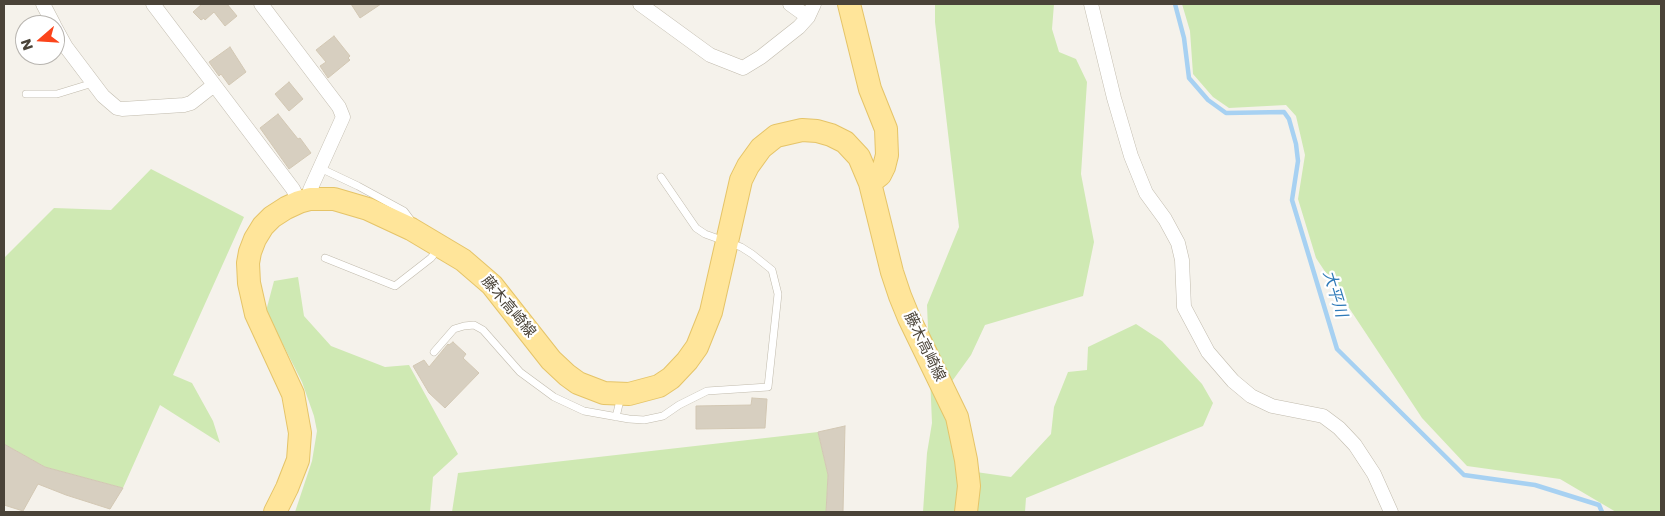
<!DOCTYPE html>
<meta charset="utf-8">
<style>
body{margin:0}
#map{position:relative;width:1665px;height:516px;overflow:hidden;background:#f5f2eb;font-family:Poppins,sans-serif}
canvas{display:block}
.frame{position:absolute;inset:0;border:5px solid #4a4338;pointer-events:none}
.north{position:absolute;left:15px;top:15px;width:50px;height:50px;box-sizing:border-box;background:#fff;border:1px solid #b7b4af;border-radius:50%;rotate:251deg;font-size:14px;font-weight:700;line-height:20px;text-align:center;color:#4a4338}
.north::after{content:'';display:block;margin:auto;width:18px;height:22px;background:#fb441b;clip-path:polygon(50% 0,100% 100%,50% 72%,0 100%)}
</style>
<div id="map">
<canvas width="1665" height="516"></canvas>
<div class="frame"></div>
<div class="north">N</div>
</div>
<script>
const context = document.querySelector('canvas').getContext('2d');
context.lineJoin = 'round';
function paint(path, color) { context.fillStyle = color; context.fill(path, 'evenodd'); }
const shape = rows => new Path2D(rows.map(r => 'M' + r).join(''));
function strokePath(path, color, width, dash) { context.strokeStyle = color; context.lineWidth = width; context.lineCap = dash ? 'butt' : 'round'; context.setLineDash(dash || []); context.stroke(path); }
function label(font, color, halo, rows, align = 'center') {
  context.font = font + ' Poppins,"Noto Sans JP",sans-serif'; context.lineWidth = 4.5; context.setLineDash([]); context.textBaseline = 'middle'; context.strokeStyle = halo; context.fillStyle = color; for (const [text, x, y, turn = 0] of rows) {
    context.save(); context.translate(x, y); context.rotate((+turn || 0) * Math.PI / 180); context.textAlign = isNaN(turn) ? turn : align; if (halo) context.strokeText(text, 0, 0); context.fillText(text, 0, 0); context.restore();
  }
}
paint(shape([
 [935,4,1054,4,1052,29,1059,52,1076,59,1087,82,1081,174,1094,242,1083,296,985,325,971,355,942,395,962,470,1011,477,1051,434,1054,407,1068,372,1087,370,1088,347,1136,324,1162,341,1202,384,1213,403,1203,426,1026,498,1025,512,923,512,927,453,932,423,927,305,959,227,935,22],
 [1182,4,1661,4,1661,512,1616,512,1560,479,1467,466,1422,418,1316,258,1298,199,1305,155,1296,116,1286,105,1229,108,1213,97,1193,74,1190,31],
 [151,169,244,217,173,375,192,383,213,421,220,443,160,405,123,488,45,467,4,444,4,258,54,208,111,210],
 [298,277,304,316,331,346,385,367,409,365,458,454,433,477,430,512,295,512,312,461,317,431,314,416,302,382,266,311,274,281],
 [818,432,828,475,826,512,452,512,458,473]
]), '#cfe9b3');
strokePath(shape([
 [1175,4,1184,38,1189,78,1208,100,1226,113,1284,112,1289,119,1296,144,1298,161,1292,200,1337,349,1464,475,1535,485,1599,505,1602,512]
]), '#a7d1f2', 4.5);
const building = shape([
 [202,4,227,4,237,16,225,26,214,12,205,20,204,18,201,20,193,12,202,4],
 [351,4,381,4,360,18,351,4],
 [334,36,350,56,348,58,350,60,328,78,320,66,326,62,316,50,334,36],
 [230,47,246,72,229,85,221,74,219,76,209,62,230,47],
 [289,82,303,99,289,111,275,94,289,82],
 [278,114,298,139,300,138,311,153,289,169,260,128,278,114],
 [453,342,466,354,463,358,479,373,445,408,429,393,413,366,424,360,429,367,448,344,449,345,453,342],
 [752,398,767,399,765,428,696,429,696,406,751,405,752,398],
 [845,426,843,512,826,512,828,475,818,432,845,426],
 [4,444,45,467,123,488,110,509,66,495,38,484,23,511,4,505,4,444]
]);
paint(building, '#d7cfc0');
strokePath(building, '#d2c7b3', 1);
const service = shape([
 [26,94,57,94,93,83],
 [320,168,358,186,404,211,410,219,410,222],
 [325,258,395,286,431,258,438,249],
 [434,352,454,329,464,326,474,325,483,330,520,372,554,397,584,411,629,419,644,420,663,416,679,405,707,391,768,387,778,294,772,270,752,254,741,247,705,234,696,228,661,177],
 [616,417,621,396]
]);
const minor = shape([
 [43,4,54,25],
 [153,4,293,189,299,202],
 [261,4,339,107,343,117,310,190,310,199],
 [640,4,710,55,743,68,761,57,799,27,808,17,814,4],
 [790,4,808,17],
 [1091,4,1114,98,1131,156,1146,193,1165,219,1178,243,1182,260,1184,307,1208,352,1233,381,1251,396,1272,406,1323,416,1339,428,1355,445,1374,474,1391,512],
 [55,27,66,47,103,96,117,108,122,109,184,105,191,103,214,85]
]);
const primary = shape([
 [849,4,870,89,886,129,887,155,884,167,880,175,870,183],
 [275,512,287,488,298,460,300,433,293,394,256,314,249,283,248,263,250,252,255,239,263,226,272,217,286,208,299,202,310,199,334,199,368,209,411,229,463,260,492,285,551,360,567,375,578,383,604,393,629,394,659,386,671,378,687,361,697,347,711,312,741,180,748,166,761,148,776,136,802,130,817,131,831,135,845,142,859,157,870,183,892,272,900,296,909,318,957,417,966,460,969,486,966,512]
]);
strokePath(service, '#c1bbad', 8);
strokePath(minor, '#c1bbad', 15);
strokePath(primary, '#e5c468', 24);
strokePath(service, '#fff', 7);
strokePath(minor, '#fff', 14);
strokePath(primary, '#ffe59a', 22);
label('15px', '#4a4338', '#fff', [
 ["藤木高崎線",508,307,50],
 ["藤木高崎線",924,347,64]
]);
label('italic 16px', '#2f7ab8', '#fff', [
 ["大平川",1334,294,73]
]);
</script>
